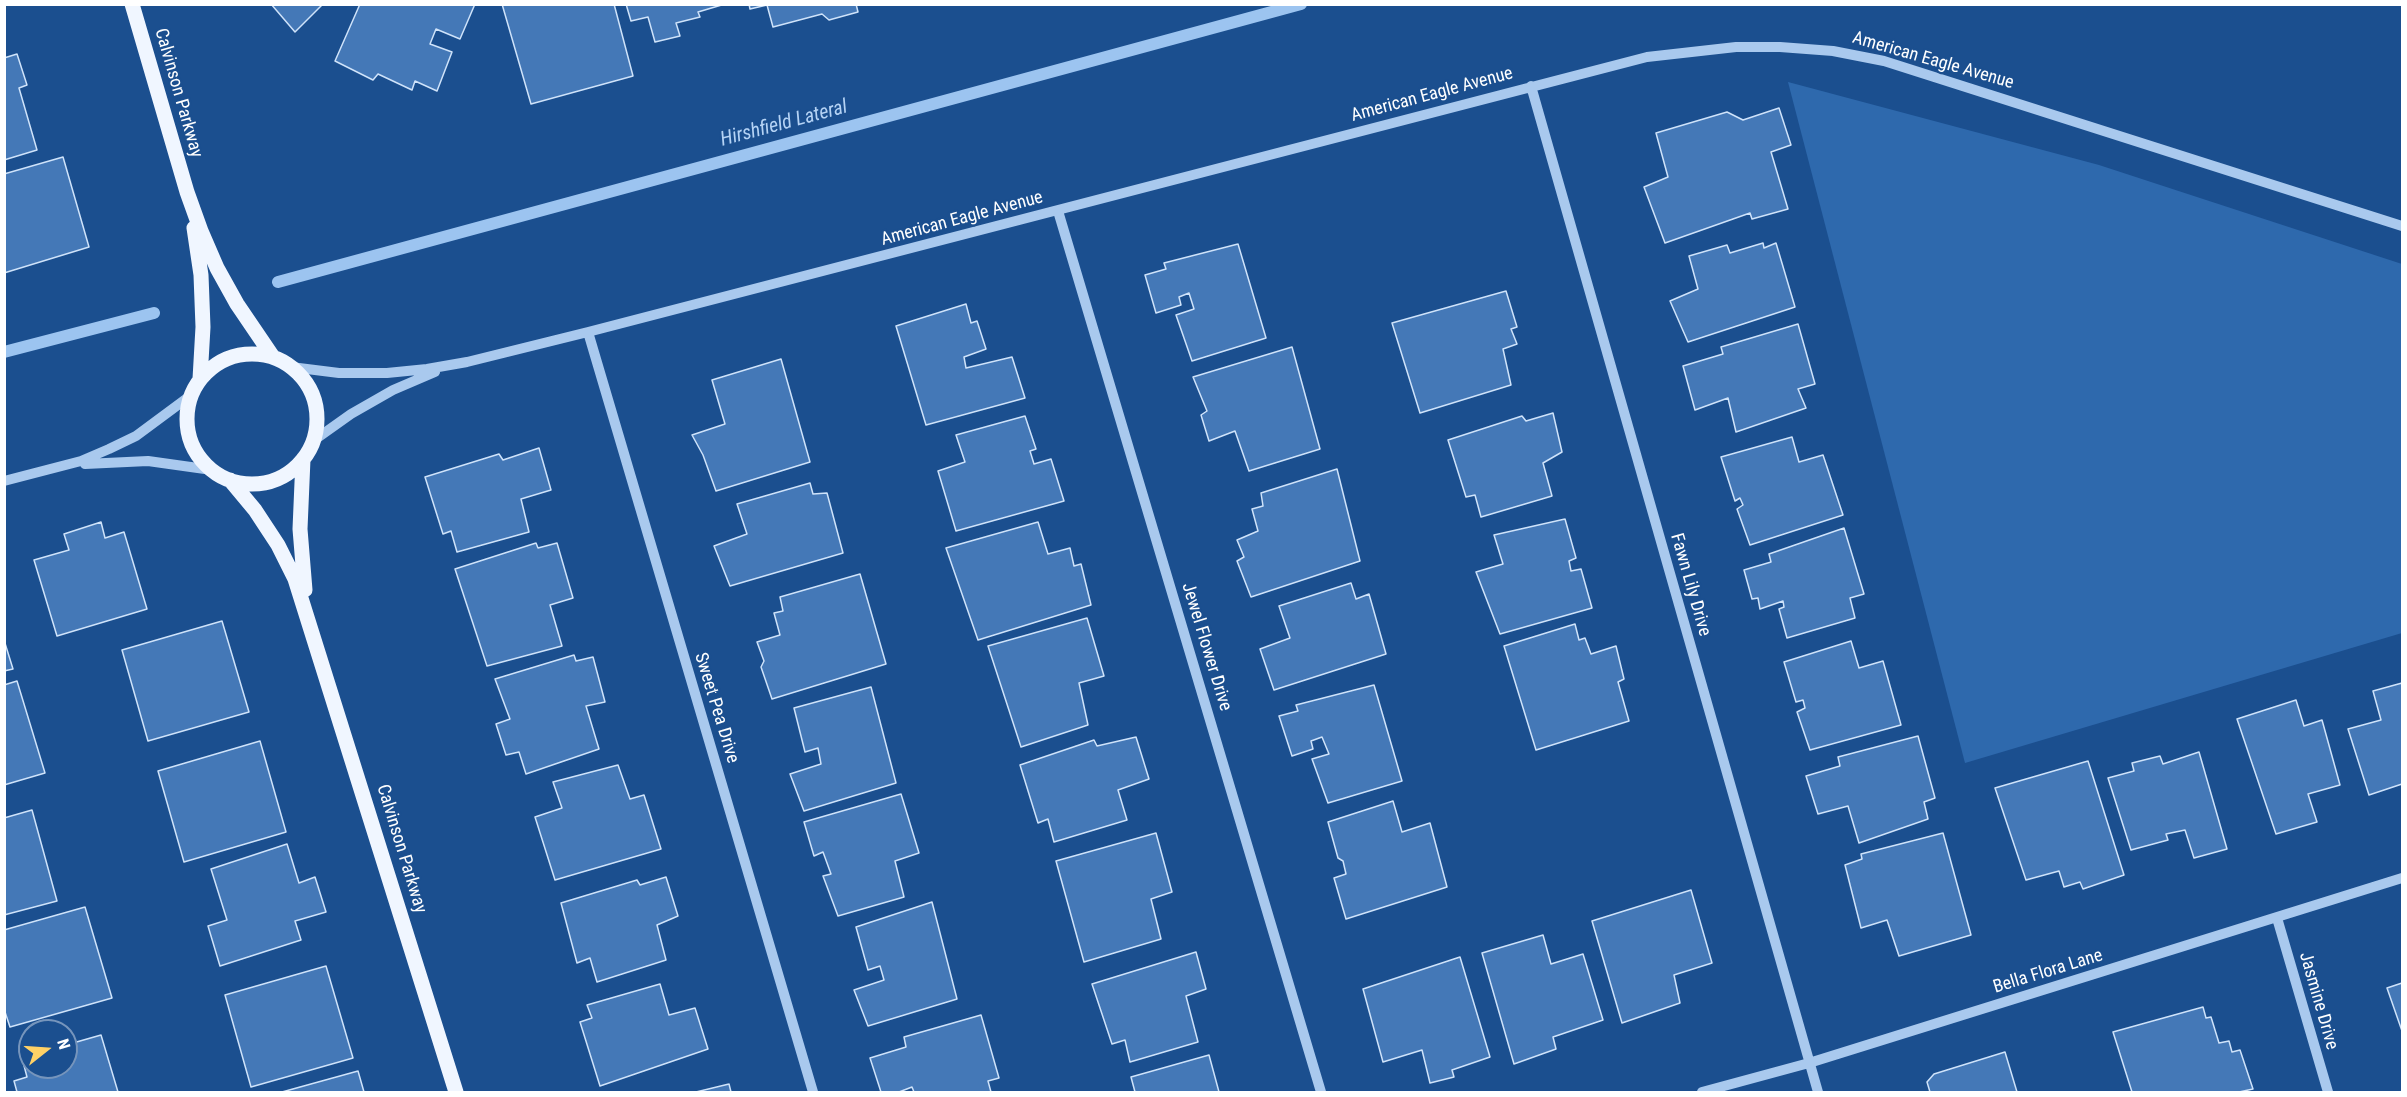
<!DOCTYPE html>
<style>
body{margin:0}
#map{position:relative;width:2407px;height:1097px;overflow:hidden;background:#1b4f8f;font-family:"Roboto Condensed",sans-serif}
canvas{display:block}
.frame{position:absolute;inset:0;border:6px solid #fff;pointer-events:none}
.north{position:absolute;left:18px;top:1019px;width:60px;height:60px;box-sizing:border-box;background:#1b4f8f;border:2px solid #7695bc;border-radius:50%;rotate:73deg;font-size:16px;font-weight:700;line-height:24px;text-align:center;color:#fff}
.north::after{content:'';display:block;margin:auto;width:21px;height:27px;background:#ffd166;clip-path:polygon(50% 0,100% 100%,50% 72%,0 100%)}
</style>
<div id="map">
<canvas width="2407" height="1097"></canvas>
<div class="frame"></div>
<div class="north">N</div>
</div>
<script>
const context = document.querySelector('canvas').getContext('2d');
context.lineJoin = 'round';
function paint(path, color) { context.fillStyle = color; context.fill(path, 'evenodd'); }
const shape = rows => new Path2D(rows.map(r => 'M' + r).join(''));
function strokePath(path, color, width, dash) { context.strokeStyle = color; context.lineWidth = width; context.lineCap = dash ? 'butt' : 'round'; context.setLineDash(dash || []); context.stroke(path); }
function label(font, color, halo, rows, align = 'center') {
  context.font = font + ' "Roboto Condensed",sans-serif'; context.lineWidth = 4.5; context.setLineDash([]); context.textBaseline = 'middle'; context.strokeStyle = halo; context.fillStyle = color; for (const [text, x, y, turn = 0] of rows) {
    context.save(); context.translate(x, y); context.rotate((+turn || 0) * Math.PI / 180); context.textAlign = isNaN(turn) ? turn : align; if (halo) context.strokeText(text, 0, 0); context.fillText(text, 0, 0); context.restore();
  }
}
paint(shape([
 [1788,82,2099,165,2402,264,2402,633,1965,763]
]), '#2e69ad');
strokePath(shape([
 [278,282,1301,4],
 [4,352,154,313]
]), '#9cc4f0', 12);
const building = shape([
 [271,4,323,4,295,32,271,4],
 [360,4,475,4,460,39,436,29,430,44,452,52,437,91,415,81,412,90,378,74,373,80,335,61,360,4],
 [502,4,614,4,633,76,531,104,502,4],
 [626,4,725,4,698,12,700,17,676,23,680,36,655,42,648,17,631,21,626,4],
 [749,4,856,4,858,12,829,20,822,14,773,27,767,5,750,9,749,4],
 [17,54,27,85,19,88,37,150,4,160,4,58,17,54],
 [1779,108,1791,145,1771,152,1788,209,1752,219,1750,213,1665,243,1644,187,1668,177,1656,133,1727,112,1743,120,1779,108],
 [63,157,89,247,4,273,4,174,63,157],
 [1763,243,1764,248,1776,243,1795,307,1688,342,1670,301,1698,289,1689,256,1727,245,1730,253,1763,243],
 [1238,244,1266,338,1192,361,1176,315,1194,309,1189,293,1179,297,1181,305,1156,313,1145,275,1166,269,1164,263,1238,244],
 [1506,291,1517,327,1511,329,1517,344,1503,349,1511,385,1420,413,1392,323,1506,291],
 [966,304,971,323,977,321,986,349,964,357,966,368,1012,357,1025,398,926,425,896,326,966,304],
 [1798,324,1815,384,1798,389,1806,408,1736,432,1728,398,1695,410,1683,366,1723,354,1721,347,1798,324],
 [1292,347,1320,449,1249,471,1235,431,1209,441,1201,415,1207,411,1193,377,1292,347],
 [781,359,810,462,716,491,703,455,692,435,725,424,712,380,781,359],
 [1553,413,1562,452,1543,463,1552,496,1481,517,1475,495,1466,497,1448,440,1522,416,1526,421,1553,413],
 [1025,416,1036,449,1030,451,1034,464,1051,459,1064,501,956,531,938,471,965,462,956,435,1025,416],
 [1792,437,1799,462,1823,455,1843,515,1750,545,1737,509,1743,505,1740,498,1735,501,1721,457,1792,437],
 [539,448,551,490,521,499,529,532,457,552,451,531,443,534,425,477,499,454,503,460,539,448],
 [1337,469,1360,561,1251,597,1237,561,1244,557,1237,540,1258,531,1252,509,1263,506,1261,493,1337,469],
 [810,483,813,494,827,493,843,553,730,586,714,546,747,534,737,504,810,483],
 [1565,519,1576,558,1569,561,1571,571,1581,569,1592,608,1500,634,1476,572,1503,564,1494,535,1565,519],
 [101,522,105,538,124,532,147,609,57,636,34,560,69,550,64,534,101,522],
 [1038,522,1048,554,1070,548,1074,566,1081,564,1091,605,978,640,946,548,1038,522],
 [1844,528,1864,594,1850,598,1855,618,1787,638,1779,609,1784,607,1783,601,1760,609,1758,598,1752,599,1744,570,1771,562,1769,554,1844,528],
 [536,543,538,548,557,543,573,598,550,605,562,646,487,666,455,569,536,543],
 [860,574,886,664,772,699,761,667,764,661,757,642,780,635,774,613,783,611,780,597,860,574],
 [1351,583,1356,599,1369,594,1386,654,1274,690,1260,649,1290,638,1279,606,1351,583],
 [1087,618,1104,676,1079,683,1088,725,1021,747,988,646,1087,618],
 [222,621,249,712,148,741,122,650,222,621],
 [1575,624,1579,640,1585,638,1591,654,1616,646,1624,679,1618,682,1629,721,1536,750,1504,646,1575,624],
 [4,640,13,669,4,671,4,640],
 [1851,641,1859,668,1883,661,1901,725,1810,750,1797,712,1805,708,1803,700,1796,702,1784,662,1851,641],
 [574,655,576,661,593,657,605,702,586,706,599,749,526,774,519,752,506,755,496,724,510,719,495,679,574,655],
 [17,681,45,773,4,785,4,685,17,681],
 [2402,683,2402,784,2369,795,2348,729,2381,720,2373,691,2402,683],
 [1374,685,1402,781,1328,803,1312,759,1329,754,1322,737,1311,741,1313,749,1292,756,1279,716,1298,711,1296,705,1374,685],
 [871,687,896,783,804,811,790,774,821,764,818,748,805,752,794,708,871,687],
 [2296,700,2304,726,2322,720,2340,785,2308,794,2317,822,2276,834,2237,719,2296,700],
 [1918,736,1935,798,1924,802,1928,819,1859,843,1848,806,1818,814,1806,776,1840,766,1838,757,1918,736],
 [1136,737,1149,779,1118,790,1127,820,1054,842,1048,819,1038,823,1020,765,1094,740,1097,746,1136,737],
 [260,741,286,832,184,862,158,771,260,741],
 [2199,752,2227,849,2194,858,2185,830,2166,834,2168,840,2131,850,2108,778,2134,771,2132,763,2160,756,2163,764,2199,752],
 [2088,761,2124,875,2083,889,2080,882,2064,887,2059,871,2026,880,1995,788,2088,761],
 [618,765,630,799,644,795,661,849,555,880,535,817,562,808,553,782,618,765],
 [901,794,919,853,895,861,904,897,838,916,823,876,831,874,823,852,814,856,804,822,901,794],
 [1393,801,1402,832,1430,823,1447,887,1346,919,1334,878,1346,874,1343,861,1338,858,1328,822,1393,801],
 [32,810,57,901,4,915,4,818,32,810],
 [1156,833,1172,892,1151,899,1161,939,1084,962,1056,861,1156,833],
 [1943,833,1971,935,1899,956,1887,920,1861,928,1845,865,1862,859,1861,854,1943,833],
 [287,844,299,883,315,877,326,912,295,921,301,940,220,966,208,926,227,920,211,869,287,844],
 [666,877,678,916,657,925,666,960,597,982,590,958,577,963,561,903,637,880,640,885,666,877],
 [1691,890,1712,963,1674,975,1680,1003,1622,1023,1592,921,1691,890],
 [932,902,957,999,868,1026,854,990,884,980,880,966,868,970,856,927,932,902],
 [85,907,112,998,10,1027,4,1009,4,930,85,907],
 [1543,935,1551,964,1583,954,1603,1020,1553,1037,1556,1049,1514,1064,1482,953,1543,935],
 [1196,952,1206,989,1186,996,1198,1042,1130,1062,1125,1040,1112,1044,1092,984,1196,952],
 [1460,957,1490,1057,1452,1070,1454,1077,1430,1083,1422,1050,1383,1062,1363,989,1460,957],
 [326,966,353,1058,251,1087,225,995,326,966],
 [2402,983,2402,1031,2387,988,2402,983],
 [660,984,669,1015,695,1008,708,1049,600,1086,580,1022,592,1018,587,1005,660,984],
 [2203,1007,2206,1018,2211,1017,2219,1043,2229,1041,2232,1052,2240,1050,2253,1089,2239,1092,2132,1092,2113,1032,2203,1007],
 [981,1015,999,1078,988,1081,991,1092,914,1092,912,1087,899,1092,881,1092,870,1058,906,1047,904,1037,981,1015],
 [101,1035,118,1092,17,1092,14,1081,27,1077,22,1058,30,1055,30,1067,66,1067,66,1045,101,1035],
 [2005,1052,2017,1092,1930,1092,1927,1082,1934,1074,2005,1052],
 [1209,1055,1219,1092,1135,1092,1131,1077,1209,1055],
 [358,1071,364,1092,282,1092,358,1071],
 [729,1084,731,1092,696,1092,729,1084]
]);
paint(building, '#4478b7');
strokePath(building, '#cfe3fa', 1.5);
strokePath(shape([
 [1531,86,1818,1092],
 [1058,211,1321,1092],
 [588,332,813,1092],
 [291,367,339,373,387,373,427,369,467,362,588,332,1647,57,1736,47,1780,47,1833,51,1884,61,2402,226],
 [313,441,351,414,393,390,435,372],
 [85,464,148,461,212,470],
 [4,481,81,461,109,449,136,436,190,396],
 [2277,918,2328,1092],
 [1702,1092,1809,1063,2402,878]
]), '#a9c9ee', 10);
strokePath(shape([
 [132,4,187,192,201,231,217,268,237,304,273,357],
 [194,228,201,275,203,327,200,379],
 '187 419a65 65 0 1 1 130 0a65 65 0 1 1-130 0Z',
 [303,459,300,529,305,590],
 [230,480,255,510,278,545,295,579,456,1092]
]), '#f0f6ff', 15);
label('18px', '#fff', '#1b4f8f', [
 ["American Eagle Avenue",1933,61,16],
 ["Calvinson Parkway",178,93,74],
 ["American Eagle Avenue",1432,95,-15],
 ["American Eagle Avenue",962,219,-15],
 ["Fawn Lily Drive",1690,585,74],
 ["Jewel Flower Drive",1206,647,73],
 ["Sweet Pea Drive",716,708,73],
 ["Calvinson Parkway",401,849,73],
 ["Bella Flora Lane",2048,972,-17],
 ["Jasmine Drive",2318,1001,74]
]);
label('italic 20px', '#b5d3f5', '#1b4f8f', [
 ["Hirshfield Lateral",784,124,-15]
]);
</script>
